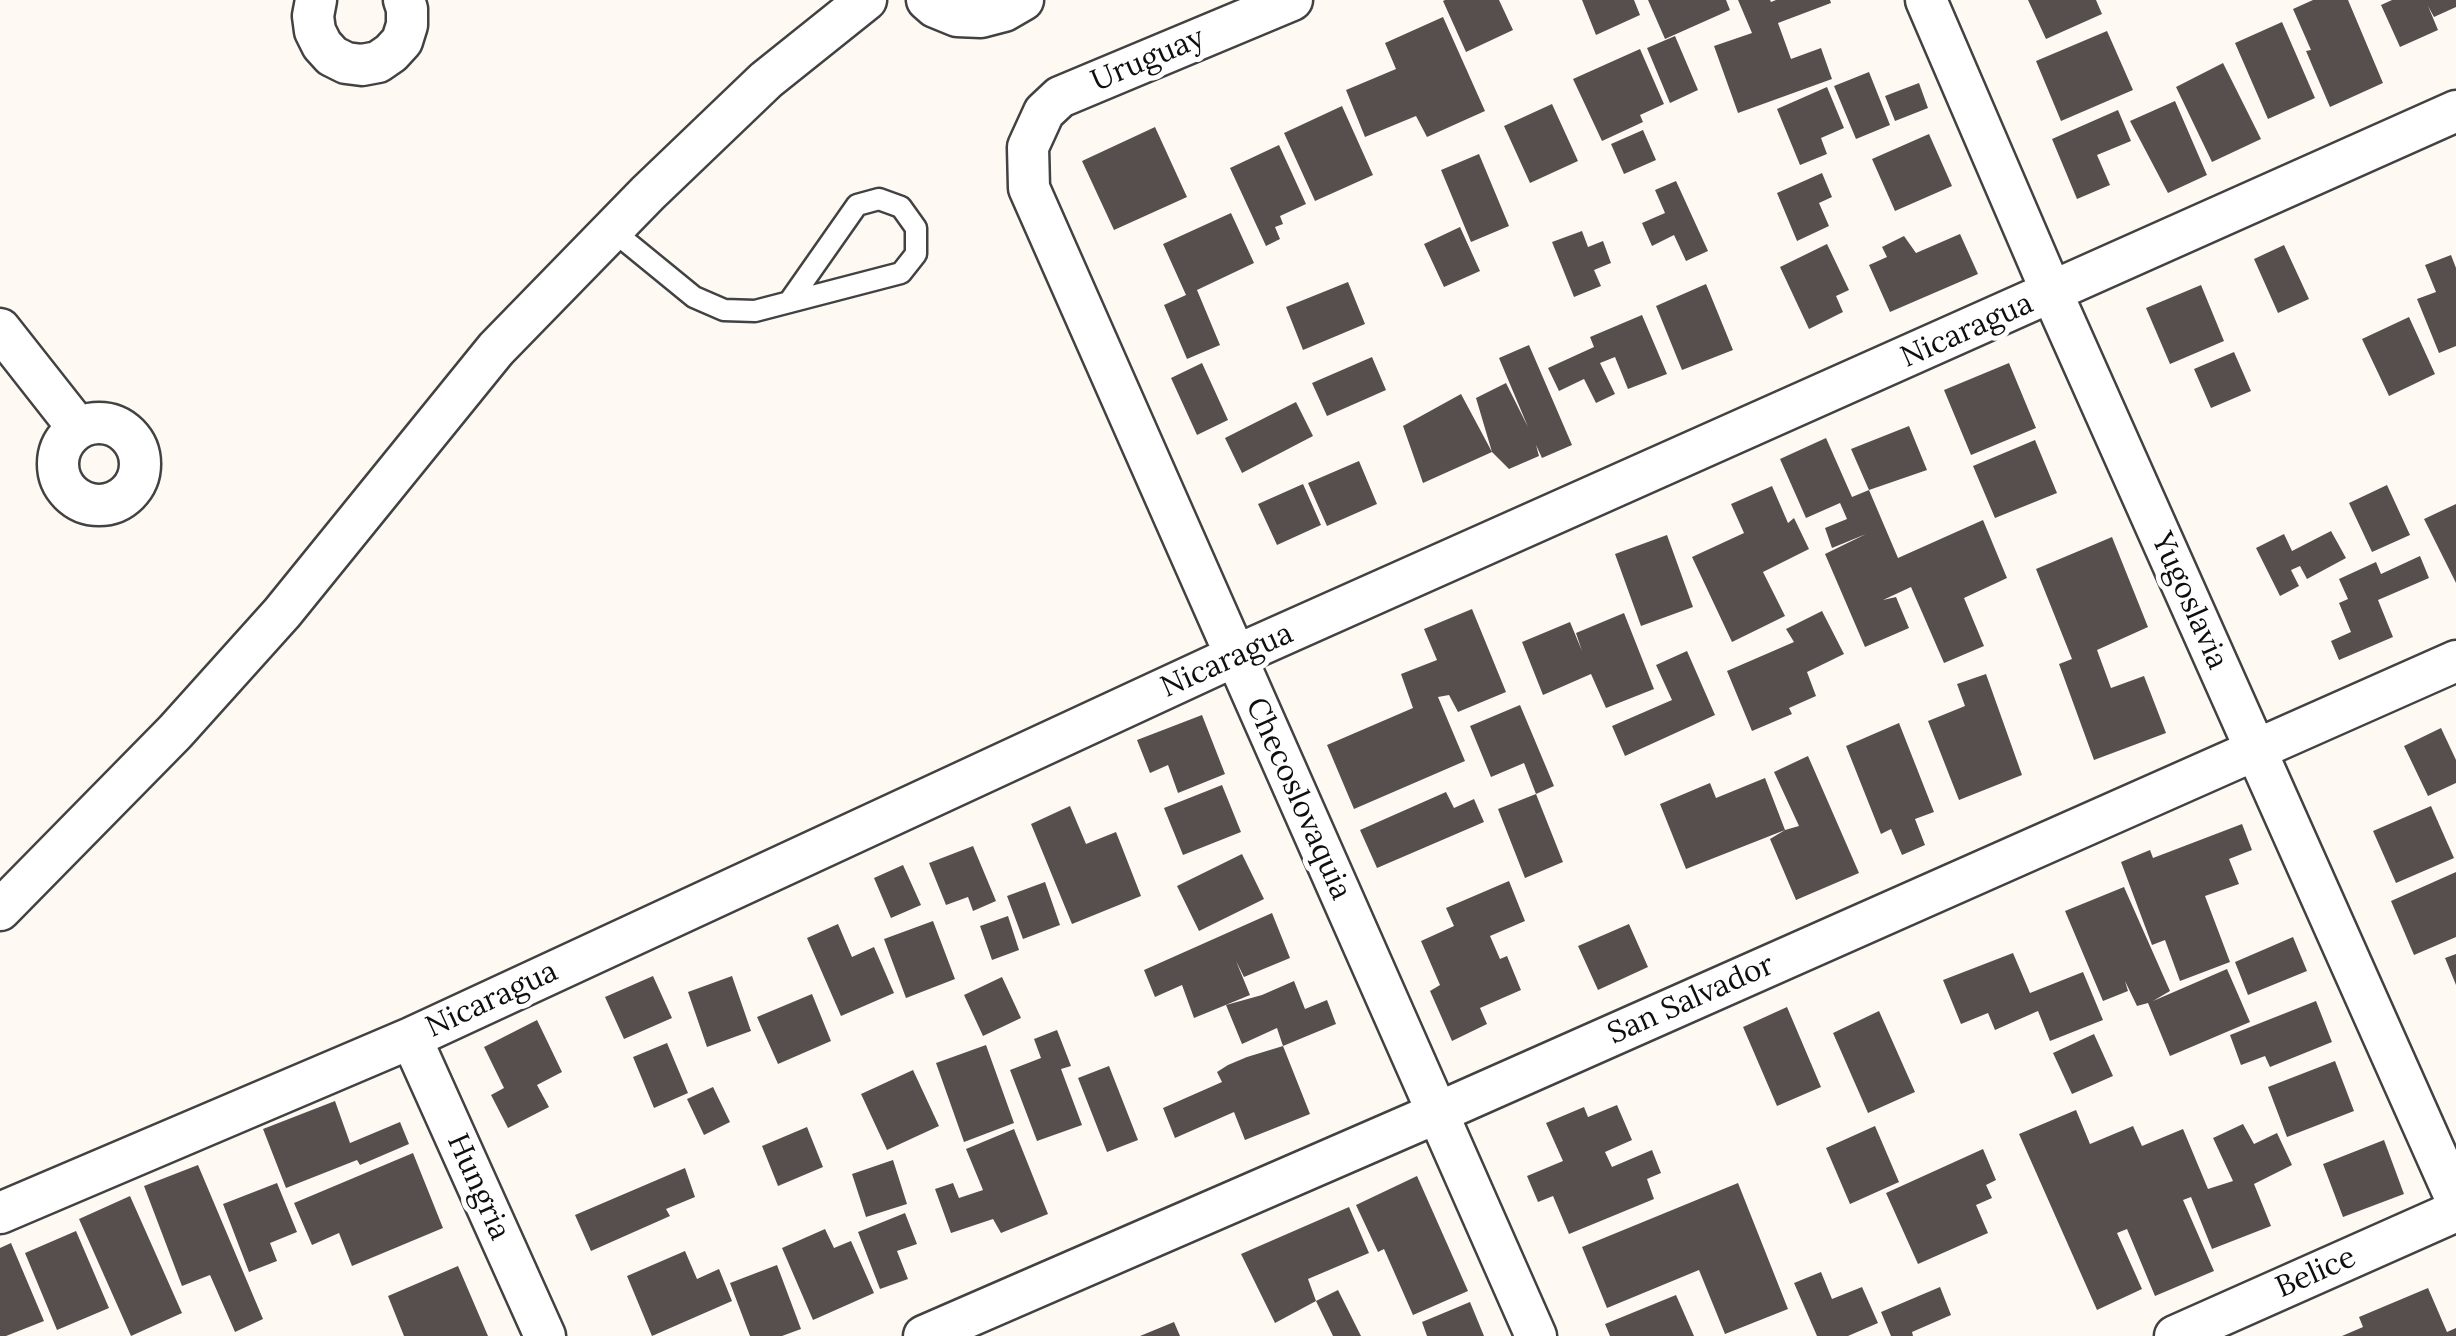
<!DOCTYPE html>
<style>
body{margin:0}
canvas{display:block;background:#fefaf3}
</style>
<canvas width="2456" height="1336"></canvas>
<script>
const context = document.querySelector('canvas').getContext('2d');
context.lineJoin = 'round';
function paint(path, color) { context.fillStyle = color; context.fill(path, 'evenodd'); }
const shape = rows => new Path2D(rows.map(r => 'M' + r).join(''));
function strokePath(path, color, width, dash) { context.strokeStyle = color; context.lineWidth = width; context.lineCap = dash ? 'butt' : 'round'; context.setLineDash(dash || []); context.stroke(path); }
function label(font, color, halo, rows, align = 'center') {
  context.font = font + ' Lora,serif'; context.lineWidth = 10; context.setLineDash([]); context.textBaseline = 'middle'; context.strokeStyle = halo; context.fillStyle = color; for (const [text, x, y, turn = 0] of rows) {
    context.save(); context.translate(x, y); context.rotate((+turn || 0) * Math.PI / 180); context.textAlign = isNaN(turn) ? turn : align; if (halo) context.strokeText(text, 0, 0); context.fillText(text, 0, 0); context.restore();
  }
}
paint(shape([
 [1445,0,1499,0,1513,30,1466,52,1443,1],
 [1582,0,1634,0,1640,15,1596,35],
 [1648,0,1726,0,1730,10,1665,39],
 [1738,0,1770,0,1771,2,1776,0,1830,0,1831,3,1778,23,1791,59,1821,48,1832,79,1738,113,1714,46,1752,33],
 [2028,0,2096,0,2102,14,2046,39],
 [2313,0,2348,0,2383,83,2330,107,2306,51,2311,50,2293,9],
 [2392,0,2456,0,2456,7,2434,17,2428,6,2438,30,2400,47,2381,5],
 [1443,17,1485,111,1427,137,1416,116,1365,137,1346,90,1396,69,1385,43],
 [2282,22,2315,98,2268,119,2235,43],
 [2107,31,2133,90,2061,121,2036,61],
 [1675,36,1698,90,1670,103,1647,48],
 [1640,49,1664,104,1640,115,1643,122,1602,141,1573,79],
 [2223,63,2261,139,2212,162,2176,87],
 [1869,72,1890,125,1856,139,1834,86],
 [1919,83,1928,108,1895,121,1885,96],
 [1827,87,1844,128,1821,138,1827,154,1800,165,1777,109],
 [2175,101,2207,175,2168,193,2130,121],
 [1552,104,1578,161,1530,183,1504,126],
 [1342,106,1373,175,1315,201,1284,133],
 [2118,110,2131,141,2097,155,2110,185,2077,199,2052,139],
 [1155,127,1187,197,1114,230,1082,161],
 [1643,130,1656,160,1624,174,1611,144],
 [1929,134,1952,186,1895,211,1872,159],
 [1279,145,1306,204,1280,216,1283,224,1275,227,1280,239,1266,246,1230,168],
 [1479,154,1509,226,1471,242,1441,170],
 [1822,173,1832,197,1819,203,1829,226,1797,241,1777,193],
 [1676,181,1708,251,1686,261,1674,235,1652,246,1642,223,1665,213,1655,190],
 [1231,213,1254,263,1197,290,1220,345,1187,359,1164,305,1186,295,1163,244],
 [1460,227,1480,271,1444,287,1424,244],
 [1582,231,1588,247,1603,241,1611,263,1594,270,1601,286,1574,297,1552,242],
 [1960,234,1978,274,1890,312,1869,265,1887,257,1882,247,1904,236,1916,253],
 [1827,244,1849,290,1836,296,1843,312,1809,329,1780,267],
 [2284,245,2309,299,2278,313,2254,259],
 [2451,255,2456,268,2456,346,2439,353,2417,299,2436,292,2425,265],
 [1348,282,1365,324,1303,350,1286,307],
 [1706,284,1733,350,1682,370,1656,306],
 [2201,285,2224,341,2170,364,2146,308],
 [1642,315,1667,374,1628,389,1615,357,1600,363,1615,394,1596,403,1584,379,1559,391,1548,368,1594,347,1590,337],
 [2409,317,2435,374,2389,396,2362,339],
 [1529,345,1572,445,1542,458,1536,445,1539,456,1509,469,1492,452,1423,483,1403,426,1461,394,1492,452,1476,398,1506,383,1528,427,1499,358],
 [2234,352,2251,391,2211,408,2194,369],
 [1372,357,1386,390,1327,416,1312,383],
 [1202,363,1228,420,1197,435,1171,378],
 [2009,363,2036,428,1971,455,1944,390],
 [1296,402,1313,436,1242,473,1225,438],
 [1909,426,1927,470,1869,490,1898,558,1983,520,2007,578,1964,598,1984,646,1944,663,1911,587,1883,600,1896,597,1909,628,1865,647,1825,554,1866,534,1832,548,1825,528,1847,519,1840,503,1806,518,1780,459,1826,438,1852,497,1869,490,1851,449],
 [2035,440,2057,493,1995,518,1973,466],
 [1359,461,1377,504,1327,526,1308,483],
 [1303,484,1321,525,1277,545,1258,504],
 [2387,485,2410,535,2372,552,2349,503],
 [1772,486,1788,523,1794,518,1809,549,1763,572,1785,616,1732,642,1692,557,1744,533,1731,504],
 [2456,504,2456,583,2424,519],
 [2331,531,2346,558,2307,579,2300,566,2291,570,2299,586,2280,596,2256,548,2284,534,2292,551],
 [1667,535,1693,607,1641,626,1615,554],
 [2112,537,2148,627,2097,650,2111,688,2144,676,2166,733,2094,760,2059,664,2072,659,2036,569],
 [2420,556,2429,578,2378,600,2393,637,2339,660,2331,641,2351,632,2339,603,2348,599,2339,579,2376,562,2381,574],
 [1472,609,1506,692,1458,712,1449,695,1438,697,1465,761,1354,809,1327,745,1413,708,1401,674,1437,660,1424,629],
 [1822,611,1844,654,1807,672,1816,696,1789,708,1792,714,1752,731,1727,671,1794,642,1786,629],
 [1624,613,1654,689,1606,708,1591,674,1543,695,1522,642,1570,622,1582,651,1576,633],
 [1687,651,1715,715,1625,756,1612,726,1672,700,1656,665],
 [1986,674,2022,775,1959,800,1928,721,1965,706,1957,684],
 [1520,705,1554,786,1536,794,1524,763,1491,777,1470,726],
 [1202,715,1225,774,1178,793,1168,765,1150,773,1137,740],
 [1899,723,1934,812,1915,819,1925,845,1902,855,1891,829,1881,834,1846,746],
 [2441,728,2456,760,2456,783,2428,796,2404,746],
 [1808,756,1859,873,1796,900,1770,839,1785,830,1799,826,1774,772],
 [1765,778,1785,830,1686,869,1660,804,1710,783,1716,798],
 [1222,785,1241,832,1183,855,1164,808],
 [1446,792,1454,808,1474,799,1484,822,1377,868,1360,830],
 [1536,794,1563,862,1525,878,1498,809],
 [1070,806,1086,844,1116,832,1141,896,1072,924,1031,824],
 [2431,806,2454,858,2396,883,2373,831],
 [2242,824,2252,850,2229,859,2239,884,2205,896,2230,962,2180,981,2165,940,2152,945,2121,862,2150,850,2153,858],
 [973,846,996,901,973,911,968,897,946,905,929,863],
 [1242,854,1264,899,1199,931,1177,886],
 [903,865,921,905,891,918,874,878],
 [2456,872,2456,937,2414,955,2391,901],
 [1509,881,1525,921,1490,936,1500,959,1507,956,1521,990,1480,1008,1487,1024,1452,1041,1430,991,1440,985,1421,941,1454,926,1446,908],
 [1045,882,1060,925,1023,939,1007,896],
 [2124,887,2170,991,2153,1001,2227,969,2250,1022,2170,1056,2148,1003,2137,1006,2125,981,2128,991,2103,1001,2065,911],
 [1272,913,1290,958,1244,977,1236,961,1250,995,1194,1018,1182,985,1155,997,1144,970],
 [1008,916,1019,950,992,960,980,926],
 [933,921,955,979,906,998,884,939],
 [838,924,852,957,874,947,894,993,841,1016,807,938],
 [1629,924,1648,967,1598,990,1578,946],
 [2293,937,2307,971,2248,995,2235,962],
 [2013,953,2030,993,2083,972,2103,1020,2050,1041,2038,1011,1995,1030,1988,1013,1961,1024,1943,980],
 [2456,954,2456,985,2445,958],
 [653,976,672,1018,624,1039,605,997],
 [732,976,751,1031,707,1047,688,992],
 [1002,977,1021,1018,983,1036,964,995],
 [1294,981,1305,1009,1327,1000,1336,1024,1283,1046,1277,1028,1242,1044,1226,1005,1262,995],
 [812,994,831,1041,778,1064,757,1017],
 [2316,1001,2332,1042,2270,1067,2265,1056,2241,1065,2230,1035],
 [1787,1007,1821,1087,1777,1106,1743,1027],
 [1879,1011,1915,1092,1868,1113,1833,1033],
 [537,1020,562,1072,537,1085,549,1107,508,1128,491,1095,504,1088,484,1047],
 [1057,1030,1071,1066,1061,1069,1082,1125,1037,1141,1010,1070,1041,1058,1034,1039],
 [2094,1034,2113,1076,2072,1094,2053,1053],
 [667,1043,688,1093,654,1108,633,1057],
 [986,1045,1014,1123,964,1142,936,1063],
 [1283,1046,1310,1114,1245,1140,1234,1112,1175,1138,1163,1108,1222,1082,1217,1072,1228,1065,1247,1057],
 [2335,1061,2354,1111,2287,1137,2268,1087],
 [1109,1066,1138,1140,1107,1152,1078,1078],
 [913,1070,939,1126,887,1150,861,1094],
 [713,1087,730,1122,704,1135,687,1099],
 [335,1101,350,1143,400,1122,409,1144,360,1165,357,1160,286,1188,263,1129],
 [1617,1105,1632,1140,1605,1152,1612,1167,1652,1150,1661,1173,1647,1179,1654,1199,1569,1234,1553,1196,1538,1202,1527,1176,1563,1161,1546,1123,1584,1107,1588,1117],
 [2076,1110,2090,1144,2133,1126,2142,1146,2183,1129,2208,1189,2233,1181,2213,1138,2243,1124,2254,1144,2277,1133,2292,1165,2254,1184,2271,1226,2212,1249,2191,1197,2183,1200,2214,1271,2155,1296,2127,1229,2117,1233,2142,1289,2097,1310,2019,1134],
 [1875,1126,1899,1182,1850,1204,1826,1148],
 [807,1127,823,1167,778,1186,762,1146],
 [1014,1129,1048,1214,1001,1233,993,1219,951,1233,935,1189,953,1183,959,1198,983,1190,966,1149],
 [2384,1140,2404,1194,2343,1217,2323,1164],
 [1983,1149,1996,1180,1986,1185,1992,1198,1976,1205,1988,1233,1918,1264,1886,1193],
 [413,1153,443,1228,352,1266,339,1233,312,1245,294,1203],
 [893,1160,907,1204,866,1217,852,1174],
 [198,1165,263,1319,235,1332,210,1275,182,1286,144,1186],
 [685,1168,695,1197,666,1209,670,1216,591,1251,575,1215],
 [1417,1176,1468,1291,1413,1315,1384,1249,1378,1252,1356,1205],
 [277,1183,297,1232,270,1243,277,1261,249,1272,223,1204],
 [1738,1183,1788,1309,1725,1334,1699,1270,1607,1308,1582,1247],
 [130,1196,182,1313,131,1336,79,1219],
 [1349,1207,1369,1253,1308,1279,1316,1301,1275,1323,1241,1254],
 [905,1213,917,1244,897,1251,908,1279,880,1289,858,1232],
 [825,1229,834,1248,851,1241,874,1293,813,1320,782,1248],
 [76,1231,109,1308,57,1330,25,1253],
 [11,1243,44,1321,6,1336,0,1336,0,1248],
 [685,1251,697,1279,719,1269,732,1301,652,1336,627,1276],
 [777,1265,801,1329,782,1336,750,1336,730,1283],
 [458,1266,488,1336,404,1336,388,1296],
 [1821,1272,1832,1299,1862,1287,1878,1323,1848,1336,1817,1336,1794,1283],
 [1940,1287,1951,1315,1912,1332,1913,1336,1891,1336,1881,1312],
 [2428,1288,2447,1332,2456,1328,2456,1336,2342,1336,2363,1327,2359,1317],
 [1338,1290,1361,1336,1333,1336,1316,1301],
 [1676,1295,1694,1336,1610,1336,1605,1324],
 [1470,1302,1484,1336,1427,1336,1422,1322],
 [1174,1322,1180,1336,1140,1336]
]), '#574f4d');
const lane = shape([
 [612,230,694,297,724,310,755,311,901,273,916,254,916,228,901,207,879,199,857,205,789,302]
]);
const street = shape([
 [316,0,313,16,315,31,322,45,332,56,346,63,362,65,378,62,391,53,402,41,407,25,407,9,404,0],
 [927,0,935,7,957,16,981,17,1004,11,1023,0],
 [1292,0,1060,97,1044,112,1028,147,1029,188,1536,1336],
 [1926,0,2052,293,2456,1199],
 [0,329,78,428],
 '58 464a41 41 0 1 1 82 0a41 41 0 1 1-82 0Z',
 [0,910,175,732,282,613,496,349,648,193,766,80,866,0],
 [411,1038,545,1336],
 [0,1213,411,1038,1235,656,2456,111],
 [924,1336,1437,1113,2456,661],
 [2175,1336,2456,1211]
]);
strokePath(lane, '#424242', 25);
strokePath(street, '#424242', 45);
strokePath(lane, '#fff', 20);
strokePath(street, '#fff', 40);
label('30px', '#0f0f0f', '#fff', [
 ["Uruguay",1148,60,-23],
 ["Nicaragua",1967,331,-24],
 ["Yugoslavia",2189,601,66],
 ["Nicaragua",1227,661,-24],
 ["Checoslovaquia",1298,799,66],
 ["Nicaragua",492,1000,-25],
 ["San Salvador",1691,1000,-24],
 ["Hungria",478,1187,66],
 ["Belice",2316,1273,-24]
]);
</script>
